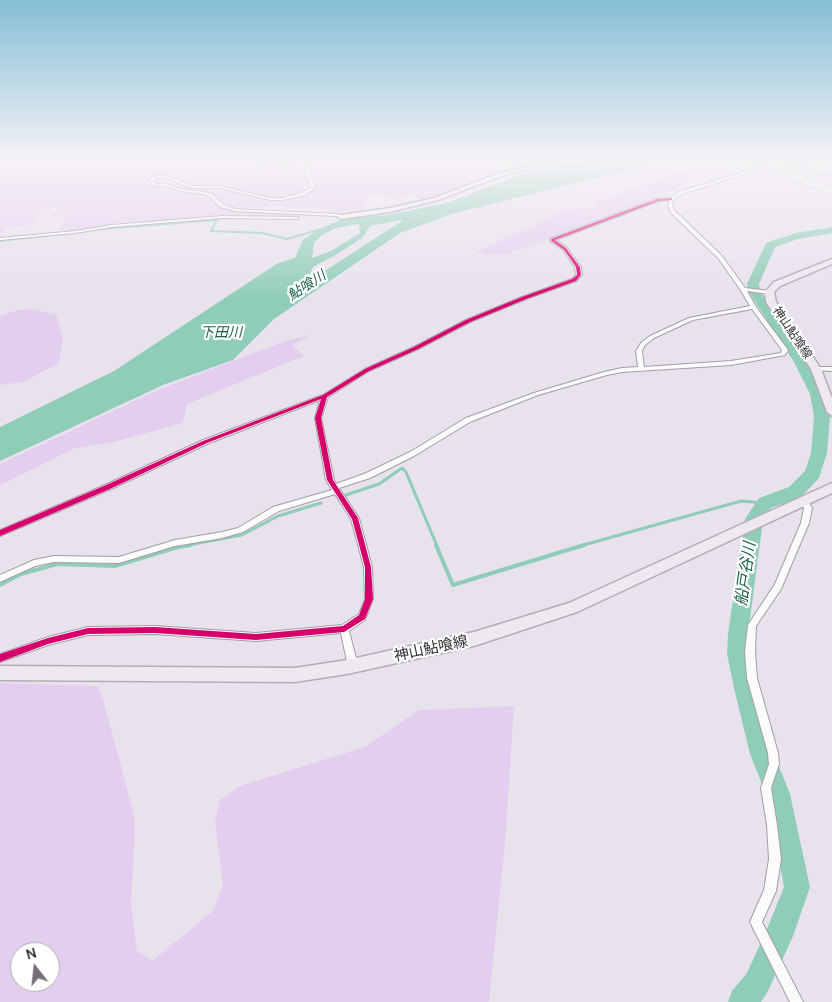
<!DOCTYPE html>
<meta charset="utf-8">
<style>
body{margin:0}
#map{position:relative;width:832px;height:1002px;overflow:hidden;background:#e8e2ec;font-family:Manrope,sans-serif}
canvas{display:block}
.north{position:absolute;left:10px;top:942px;width:50px;height:50px;box-sizing:border-box;background:#fff;border:1px solid #aeacaf;border-radius:50%;rotate:344deg;font-size:14px;font-weight:700;line-height:20px;text-align:center;color:#353037}
.north::after{content:'';display:block;margin:auto;width:18px;height:22px;background:#746e76;clip-path:polygon(50% 0,100% 100%,50% 72%,0 100%)}
</style>
<div id="map">
<canvas width="832" height="1002"></canvas>
<div class="north">N</div>
</div>
<script>
const context = document.querySelector('canvas').getContext('2d');
context.lineJoin = 'round';
function paint(path, color) { context.fillStyle = color; context.fill(path, 'evenodd'); }
const shape = rows => new Path2D(rows.map(r => 'M' + r).join(''));
function strokePath(path, color, width, dash) { context.strokeStyle = color; context.lineWidth = width; context.lineCap = dash ? 'butt' : 'round'; context.setLineDash(dash || []); context.stroke(path); }
function label(font, color, halo, rows, align = 'center') {
  context.font = font + ' Manrope,"Noto Sans JP",sans-serif'; context.lineWidth = 4.5; context.setLineDash([]); context.textBaseline = 'middle'; context.strokeStyle = halo; context.fillStyle = color; for (const [text, x, y, turn = 0] of rows) {
    context.save(); context.translate(x, y); context.rotate((+turn || 0) * Math.PI / 180); context.textAlign = isNaN(turn) ? turn : align; if (halo) context.strokeText(text, 0, 0); context.fillText(text, 0, 0); context.restore();
  }
}
paint(shape([
 [0,160,502,160,492,163,499,171,439,195,420,200,411,196,398,198,367,196,363,201,362,210,331,212,318,206,252,206,229,209,330,217,219,216,119,223,67,231,59,228,67,218,51,216,62,205,50,206,40,211,31,224,5,229,2,236,0,236],
 [679,172,687,172,694,174,694,177,666,196,657,198,504,255,475,253,568,209,597,207,596,202],
 [32,309,56,315,63,339,59,363,23,382,0,385,0,316,18,310],
 [311,335,292,345,304,356,187,404,183,423,110,443,75,448,0,485,0,464,160,389,285,341],
 [0,683,97,686,103,699,133,811,135,827,131,905,137,951,152,961,213,911,223,884,215,821,220,800,240,786,365,747,419,710,514,706,505,844,489,1002,0,1002],
 [20,952,50,952,50,982,20,982]
]), '#e4cef0');
paint(shape([
 [582,160,670,160,451,214,400,233,274,319,233,360,163,385,0,461,0,427,114,371,278,263,295,258,303,240,317,230,341,220,393,214,450,202,522,174],
 [402,220,402,221,306,283,313,267,339,253,363,237,370,226],
 [359,224,360,233,331,251,312,258,314,243,322,235,336,228]
]), '#90cdb8');
strokePath(shape([
 [0,241,112,228,217,220,211,231,262,233,287,239,318,230]
]), '#90cdb8', 2);
strokePath(shape([
 [346,495,379,484,402,468,406,472,437,546],
 [183,546,242,535,278,516,321,503],
 [580,546,741,501,765,503]
]), '#90cdb8', 3);
strokePath(shape([
 [436,545,453,585,584,545],
 [0,585,21,574,57,564,115,566,178,547,191,545]
]), '#90cdb8', 4);
paint(shape([
 [832,227,832,233,798,239,775,247,759,284,760,291,808,362,824,394,830,417,827,453,819,478,801,497,771,508,763,520,748,634,749,654,757,692,774,754,790,794,810,887,793,936,767,993,761,1002,728,1002,732,991,747,973,767,929,784,887,766,794,750,754,735,692,727,654,728,634,745,519,759,498,789,487,805,471,811,453,814,417,810,394,794,362,748,291,747,284,766,243,796,233,832,227]
]), '#90cdb8');
const street = shape([
 [260,160,264,160,264,165,265,167,272,169,282,166,291,160,296,160,284,168,272,171,263,169,260,165,260,160],
 [310,160,315,160,309,166,310,174,315,188,305,195,283,200,270,200,220,188,192,188,163,177,156,178,153,180,156,184,167,184,181,189,211,193,224,205,235,209,337,214,343,216,343,218,336,216,235,211,220,207,208,195,180,191,166,186,154,186,149,180,154,176,163,175,193,186,220,186,270,198,283,198,301,193,311,188,306,174,305,166,310,160],
 [779,161,832,176,832,178,779,163,682,194,673,200,672,207,676,212,722,256,745,288,771,291,771,293,769,294,747,291,756,307,788,350,785,355,731,365,622,372,607,375,538,395,470,422,414,456,370,478,339,488,359,518,372,567,373,599,365,620,349,631,358,666,356,669,353,670,350,669,348,666,341,633,256,641,155,634,88,635,48,645,0,662,0,654,48,637,88,627,155,626,256,633,342,625,359,614,365,599,364,567,351,519,335,494,279,511,243,532,222,538,175,546,119,563,54,562,35,566,0,582,0,575,34,560,54,556,119,557,175,540,222,532,238,528,273,507,332,490,326,480,315,418,320,400,207,444,111,489,0,536,0,530,105,485,203,440,323,395,365,369,414,347,466,320,522,297,572,279,576,275,575,267,563,250,550,241,550,239,656,199,670,198,678,192,779,161],
 [669,200,668,207,672,214,718,258,740,289,750,306,689,318,650,336,641,343,636,351,638,367,622,368,604,372,534,393,466,418,410,452,364,474,336,484,334,480,321,418,328,397,369,371,418,349,470,322,526,299,576,281,582,275,581,267,567,248,556,240,659,201,669,200],
 [752,309,782,350,781,353,731,361,644,367,642,351,645,345,654,338,693,320,752,309],
 [222,216,297,217,299,218,297,219,222,218,112,227,75,233,0,240,0,238,75,231,112,225,222,216],
 [816,367,832,367,832,371,814,370,813,369,816,367],
 [804,499,807,500,812,508,809,523,781,589,756,626,755,652,757,678,778,753,779,764,771,788,777,825,781,859,776,891,762,922,803,1002,790,1002,750,922,764,890,769,859,767,825,761,788,769,764,768,753,747,678,745,652,748,625,775,584,801,523,804,508,800,502,801,500,804,499]
]);
const secondary = shape([
 [553,160,565,160,504,175,438,200,390,212,341,219,338,217,341,215,390,208,434,198,500,173,553,160]
]);
const primary = shape([
 [832,259,832,264,780,286,774,292,776,302,821,369,832,398,832,416,827,412,811,369,766,302,765,292,774,282,832,259],
 [832,483,832,493,577,612,474,646,347,674,295,682,0,680,0,666,295,668,347,660,474,632,569,603,832,483]
]);
strokePath(street, '#a29ea5', 2);
strokePath(secondary, '#a29ea5', 3);
strokePath(primary, '#b4acb9', 3);
paint(street, '#fcfbfc');
paint(secondary, '#f5f2f6');
paint(primary, '#ede9ef');
const secondaryBridge = shape([
 [757,160,832,192]
]);
strokePath(secondaryBridge, '#a29ea5', 8, []);
strokePath(secondaryBridge, '#f5f2f6', 7);
paint(shape([
 [671,198,672,198,672,200,659,201,555,240,566,248,580,267,581,275,576,281,526,299,470,322,418,349,369,371,327,397,321,418,333,480,358,518,371,567,373,599,365,619,344,632,256,640,155,633,88,634,48,644,0,662,0,654,48,638,88,628,155,627,256,634,343,626,359,615,365,599,365,567,352,519,327,480,315,418,321,399,207,443,110,489,0,536,0,530,106,485,203,441,323,395,365,369,414,347,466,320,522,297,572,279,577,275,576,267,564,250,551,241,551,239,657,199,671,198]
]), '#d6006c');
const sky = context.createLinearGradient(0, 0, 0, 301);
sky.addColorStop(0, '#85bed5');
sky.addColorStop(0.53, '#f5f2f6');
sky.addColorStop(1, '#f5f2f600');
context.fillStyle = sky;
context.fillRect(0, 0, 832, 301);
label('12px', '#353037', '#fff', [
 ["神山鮎喰線",792,333,56]
]);
label('italic 14px', '#1c624b', '#fff', [
 ["鮎喰川",307,286,-33],
 ["下田川",221,333]
]);
label('15px', '#353037', '#fff', [
 ["神山鮎喰線",431,649,-12]
]);
label('italic 16px', '#1c624b', '#fff', [
 ["船戸谷川",746,574,-82]
]);
</script>
